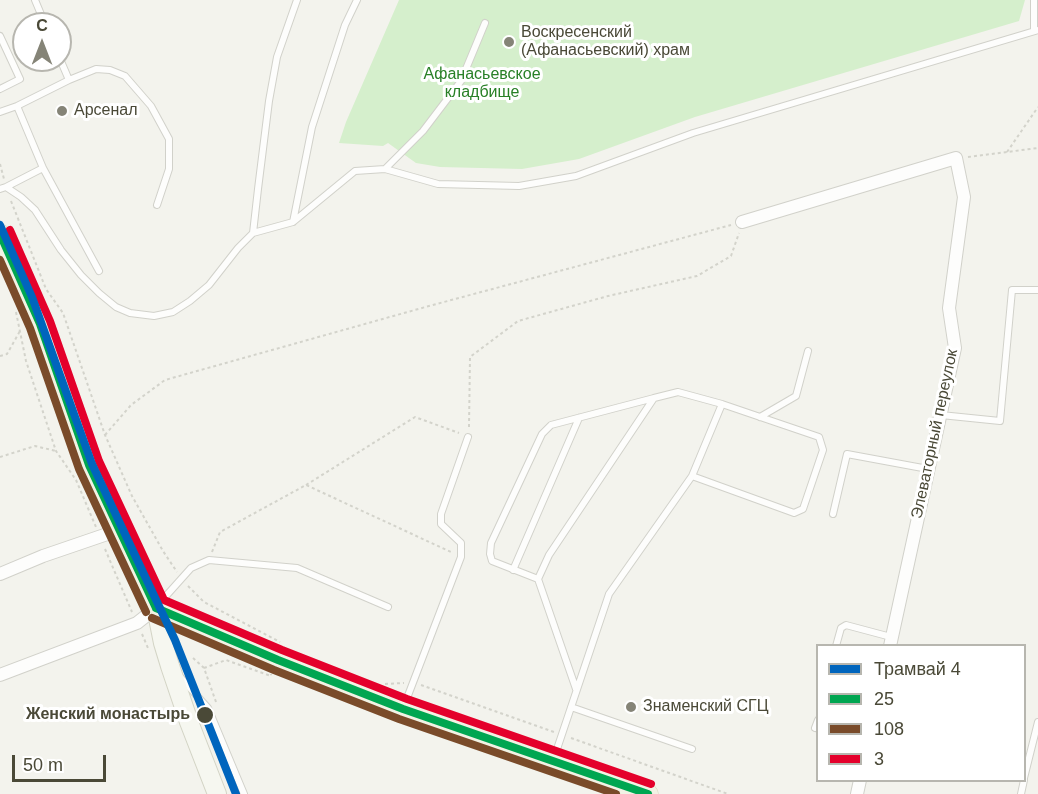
<!DOCTYPE html>
<meta charset="utf-8">
<style>
body{margin:0}
#map{position:relative;width:1038px;height:794px;overflow:hidden;background:#f3f3ed;font-family:Arial,sans-serif}
canvas{display:block}
.legend{position:absolute;left:816px;top:644px;width:210px;height:138px;box-sizing:border-box;background:#fff;border:2px solid #b7b6af;margin:0;padding:8px 10px;list-style:none;font-size:18px;color:#4a4937}
.legend li{display:flex;align-items:center;gap:12px;height:30px}
.legend b{width:30px;border:2px solid #b7b6af}
.north{position:absolute;left:12px;top:12px;width:60px;height:60px;box-sizing:border-box;background:#fff;border:2px solid #b7b6af;border-radius:50%;rotate:0deg;font-size:16px;font-weight:700;line-height:24px;text-align:center;color:#4a4937}
.north::after{content:'';display:block;margin:auto;width:21px;height:27px;background:#858477;clip-path:polygon(50% 0,100% 100%,50% 72%,0 100%)}
.scale{position:absolute;left:12px;top:755px;width:94px;height:27px;box-sizing:border-box;border:3px solid #4a4937;border-top:0;padding-left:8px;font-size:18px;line-height:21px;white-space:nowrap;color:#4a4937;-webkit-text-stroke:4px #fff;paint-order:stroke}
</style>
<div id="map">
<canvas width="1038" height="794"></canvas>
<ul class="legend">
<li><b style="height:8px;background:#0065bd"></b>Трамвай 4</li>
<li><b style="height:8px;background:#00a651"></b>25</li>
<li><b style="height:8px;background:#7a4b2a"></b>108</li>
<li><b style="height:8px;background:#e4002b"></b>3</li>
</ul>
<div class="north">С</div>
<div class="scale">50 m</div>
</div>
<script>
const context = document.querySelector('canvas').getContext('2d');
context.lineJoin = 'round';
function paint(path, color) { context.fillStyle = color; context.fill(path, 'evenodd'); }
const shape = rows => new Path2D(rows.map(r => 'M' + r).join(''));
function strokePath(path, color, width, dash) { context.strokeStyle = color; context.lineWidth = width; context.lineCap = dash ? 'butt' : 'round'; context.setLineDash(dash || []); context.stroke(path); }
function label(font, color, halo, rows, align = 'center') {
  context.font = font + ' Arial,sans-serif'; context.lineWidth = 6; context.setLineDash([]); context.textBaseline = 'middle'; context.strokeStyle = halo; context.fillStyle = color; for (const [text, x, y, turn = 0] of rows) {
    context.save(); context.translate(x, y); context.rotate((+turn || 0) * Math.PI / 180); context.textAlign = isNaN(turn) ? turn : align; if (halo) context.strokeText(text, 0, 0); context.fillText(text, 0, 0); context.restore();
  }
}
paint(shape([
 [399,0,1025,0,1019,21,695,117,579,159,522,169,440,167,416,163,388,143,383,146,339,143,346,122]
]), '#d5efcc');
const lane = shape([
 [35,0,45,24],
 [1034,31,1034,0],
 [0,36,20,79,0,89],
 [60,59,69,80],
 [0,112,17,106,69,80,96,69,110,70,125,76,151,106,169,139,169,169,157,205],
 [43,168,99,271],
 [385,169,423,131,461,81,485,23],
 [6,187,43,168,17,106],
 [0,189,6,187,21,197,35,210,61,250,81,275,99,293,116,307,130,313,154,316,173,312,190,301,209,285,238,248,253,233,258,189,269,101,277,57,297,0],
 [293,222,312,127,345,25,357,0],
 [253,233,293,222,355,171,385,169,438,184,519,186,576,176,693,133,1038,30],
 [941,415,1000,421,1012,290,1038,290],
 [760,417,796,396,808,351],
 [833,514,847,454,928,469],
 [513,570,579,418],
 [538,579,492,561,490,554,491,543,542,434,551,425,654,398],
 [157,606,191,568,209,560,297,568,388,607],
 [836,646,841,628,846,625,891,637],
 [180,677,208,708,244,794],
 [576,689,538,579,549,555,654,398,678,392,722,404],
 [404,706,461,557,461,543,441,524,441,514,468,437],
 [571,707,692,749],
 [815,728,818,720],
 [554,758,609,594,692,476,722,404,819,437,823,450,803,509,794,513,692,476],
 [1024,778,1038,722],
 [1021,794,1024,780]
]);
const street = shape([
 [742,222,956,158,964,197,949,308,955,348,890,646],
 [0,574,43,556,119,530],
 [0,675,137,623,156,608],
 [857,794,860,780]
]);
const secondary = shape([
 [156,608,163,643,170,666,189,722,217,794]
]);
const primary = shape([
 [0,234,40,324,89,465,156,608,278,660,403,709,648,794]
]);
strokePath(lane, '#d1d1ca', 8);
strokePath(street, '#d1d1ca', 14);
strokePath(secondary, '#d3d4c5', 20);
strokePath(primary, '#d5d6ba', 21);
strokePath(shape([
 [1007,152,1038,107],
 [968,157,1038,148],
 [0,164,4,179],
 [11,201,46,289,63,313,105,435,132,496,163,551,177,572],
 [16,312,26,361,56,451,76,480,96,527],
 [0,356,7,354,20,331],
 [469,427,470,357,518,321,608,296,697,276,731,256,739,233],
 [105,435,131,405,165,380,429,306,731,225],
 [0,457,35,446,56,451],
 [306,485,415,417,459,433],
 [105,549,132,612],
 [212,552,220,532,306,485,451,552],
 [188,586,204,602,280,642],
 [142,634,148,648],
 [193,658,204,668],
 [385,684,404,683],
 [421,685,554,732],
 [216,702,204,668,226,660,271,676,271,674],
 [571,738,728,794]
]), '#d3d3cb', 2, [3, 3]);
strokePath(lane, '#fdfdfc', 6);
strokePath(street, '#fdfdfc', 12);
strokePath(secondary, '#f6f7f0', 18);
strokePath(primary, '#f1f2e4', 20);
strokePath(shape([
 [0,234,40,324,89,465,156,608],
 [156,608,278,660,403,709,648,794]
]), '#00a651', 8);
strokePath(shape([
 [0,260,30,328,79,469,146,612],
 [152,618,274,670,399,719,616,794]
]), '#7a4b2a', 8);
strokePath(shape([
 [10,230,50,321,99,461,164,600,282,650,407,699,651,784]
]), '#e4002b', 8);
strokePath(shape([
 [0,225,32,297,92,464,175,640,236,794]
]), '#0065bd', 8);
for (const [x, y, r, color] of [
 [509,42,6,"#858477"],
 [62,111,6,"#858477"],
 [631,707,6,"#858477"],
 [205,715,9,"#4a4937"]
]) { const dot = new Path2D(); dot.arc(x, y, r, 0, 2 * Math.PI); context.fillStyle = color; context.fill(dot); strokePath(dot, '#fff', 2); }
label('16px', '#4a4937', '#fff', [
 ["Воскресенский",521,33],
 ["(Афанасьевский) храм",521,51],
 ["Арсенал",74,111],
 ["Знаменский СГЦ",643,707]
], 'left');
label('16px', '#298027', '#fff', [
 ["Афанасьевское",482,75],
 ["кладбище",482,93]
]);
label('16px', '#4a4937', '#fff', [
 ["Элеваторный переулок",935,434,-78]
]);
label('bold 16px', '#4a4937', '#fff', [
 ["Женский монастырь",190,715]
], 'right');
</script>
